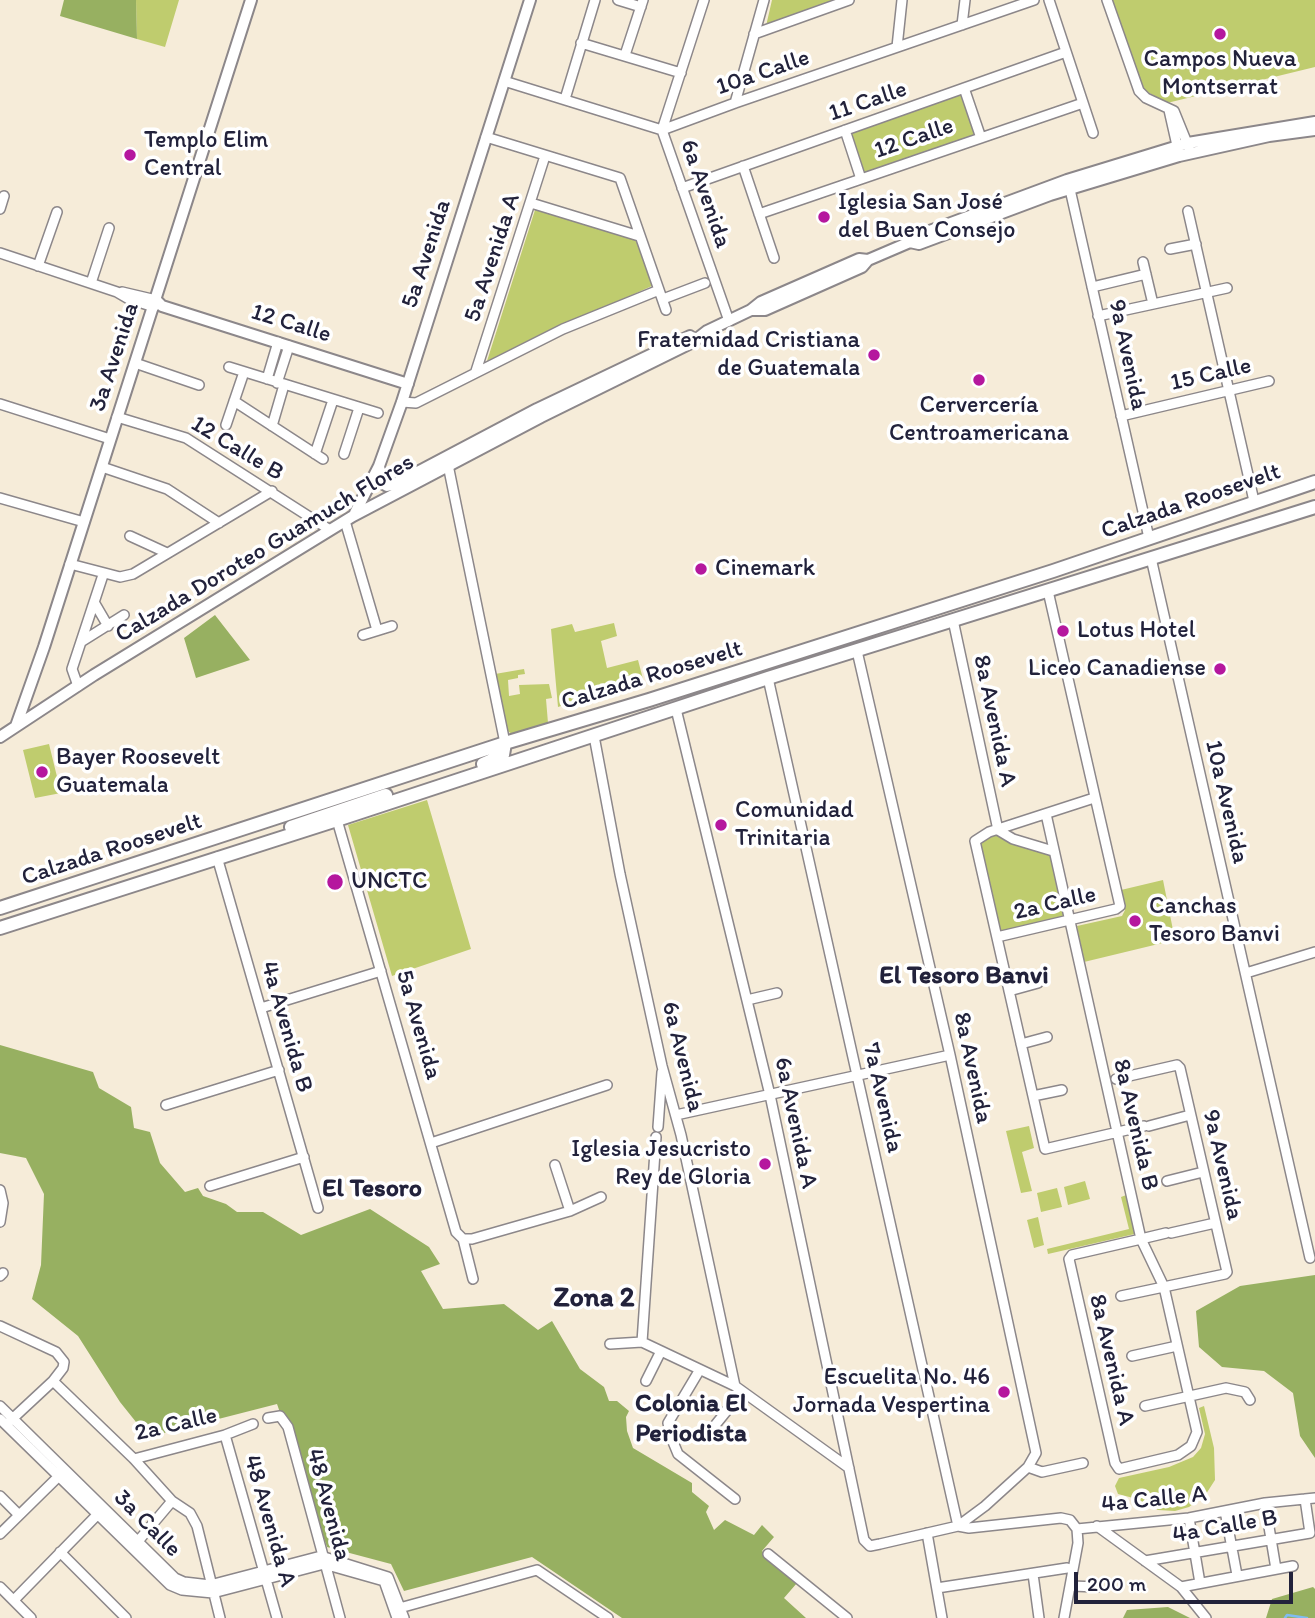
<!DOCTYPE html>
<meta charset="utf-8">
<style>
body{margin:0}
#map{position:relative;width:1315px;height:1618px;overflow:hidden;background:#f6ecd9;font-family:Itim,sans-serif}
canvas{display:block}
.scale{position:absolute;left:1074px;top:1572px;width:219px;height:32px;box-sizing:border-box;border:4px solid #22223b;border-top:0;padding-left:9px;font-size:21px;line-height:24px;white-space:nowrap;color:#22223b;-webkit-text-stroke:5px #fff;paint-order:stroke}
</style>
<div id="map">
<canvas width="1315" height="1618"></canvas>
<div class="scale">200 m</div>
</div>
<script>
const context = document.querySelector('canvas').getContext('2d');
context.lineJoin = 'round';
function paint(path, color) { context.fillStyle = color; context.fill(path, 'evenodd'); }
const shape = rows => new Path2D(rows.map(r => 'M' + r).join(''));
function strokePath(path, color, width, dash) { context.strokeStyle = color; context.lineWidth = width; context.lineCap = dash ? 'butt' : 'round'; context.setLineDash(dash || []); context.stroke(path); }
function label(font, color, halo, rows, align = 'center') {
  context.font = font + ' Itim,sans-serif'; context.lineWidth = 7; context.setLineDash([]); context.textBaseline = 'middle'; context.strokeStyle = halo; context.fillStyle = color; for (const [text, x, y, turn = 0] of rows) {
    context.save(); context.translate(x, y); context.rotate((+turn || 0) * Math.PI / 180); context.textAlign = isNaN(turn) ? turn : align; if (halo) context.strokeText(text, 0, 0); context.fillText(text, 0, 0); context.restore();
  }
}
paint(shape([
 [136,0,179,0,165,47,137,39],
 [772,0,834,0,766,26],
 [1112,0,1315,0,1315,67,1167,103,1144,90],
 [963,91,979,137,863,176,847,132],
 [535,210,636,238,654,285,487,361],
 [614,623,617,636,601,641,607,668,638,660,643,679,558,707,551,629,572,624,575,632],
 [524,669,525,674,518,675,518,678,508,680,509,696,520,694,519,685,549,684,552,698,546,699,548,723,512,734,506,730,495,674],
 [49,744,61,793,35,798,23,750],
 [427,800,471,949,392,976,348,825],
 [997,832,1051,853,1066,918,999,934,978,840],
 [1163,880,1175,940,1084,962,1077,926,1122,916,1125,910,1121,890],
 [1029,1126,1034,1148,1022,1152,1032,1191,1021,1193,1006,1131],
 [1085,1181,1090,1199,1068,1205,1064,1187],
 [1057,1188,1062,1207,1041,1212,1037,1193],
 [1129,1194,1139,1233,1048,1254,1047,1249,1129,1229,1121,1197],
 [1038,1217,1044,1245,1034,1248,1027,1220],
 [1204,1406,1214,1448,1215,1480,1206,1494,1189,1507,1175,1511,1158,1510,1137,1499,1118,1494,1115,1486,1119,1478,1169,1467,1193,1457,1201,1448,1205,1434,1199,1408]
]), '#bfcc6e');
paint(shape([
 [64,0,136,0,137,39,60,16],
 [215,615,250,660,196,678,184,638],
 [0,1045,93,1072,99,1088,131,1107,134,1128,150,1132,160,1163,185,1192,198,1188,203,1196,226,1204,237,1212,263,1212,301,1235,370,1209,429,1247,440,1264,421,1271,443,1309,504,1304,538,1330,552,1321,580,1369,604,1387,609,1401,617,1401,629,1411,626,1417,627,1431,633,1448,692,1483,692,1492,709,1506,706,1512,714,1530,725,1520,754,1535,762,1525,774,1537,762,1551,797,1583,784,1598,806,1618,622,1618,532,1557,404,1591,391,1564,327,1547,277,1404,148,1437,120,1402,78,1336,32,1299,41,1265,44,1194,26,1158,0,1153],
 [1315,1275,1315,1458,1300,1436,1293,1393,1264,1371,1222,1367,1199,1347,1196,1311,1240,1286],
 [1313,1587,1315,1589,1315,1618,1266,1618,1272,1599],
 [1168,1607,1190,1618,1123,1618,1127,1610]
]), '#97b061');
strokePath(shape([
 [1285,1618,1287,1615,1307,1618]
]), '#7fbcf2', 2.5);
const minor = shape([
 [618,0,641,7],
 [704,0,662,130,729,321],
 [1049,0,1093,133],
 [1107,0,1139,91,1146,98,1174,111,1189,148],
 [962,25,965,0],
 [754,34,849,0],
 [581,43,681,73],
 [897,47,902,0],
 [625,55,643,0],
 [504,81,662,130,735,103,1034,0],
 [964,88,981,138],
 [565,99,595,0],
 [735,103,764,0],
 [1169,110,1178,150],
 [845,130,861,179],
 [486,137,620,178,666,310],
 [743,166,774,258],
 [1069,185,1149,538],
 [682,188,1066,52],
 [531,203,639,236],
 [0,209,4,196],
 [1188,211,1254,501],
 [759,214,1083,103],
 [1170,249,1196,244],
 [0,253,117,292,129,299,154,307],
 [1143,262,1153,304],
 [38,266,57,212],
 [91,283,109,228],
 [1092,287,1146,274],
 [122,292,156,300],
 [663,299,705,283],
 [1098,316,1227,288],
 [135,363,199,385],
 [229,367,378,413],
 [476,371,545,156],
 [267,379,278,342],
 [277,383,289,346],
 [234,401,323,459],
 [402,402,416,403,563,329,659,290],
 [0,404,110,439],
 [1121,416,1269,381],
 [117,417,186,438,330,530],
 [226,425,244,372],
 [272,426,284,385],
 [315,454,333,400],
 [344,454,359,408],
 [447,460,505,743],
 [102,467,167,489,219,523],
 [0,498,84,522],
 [345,521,377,630],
 [130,536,167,553],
 [1151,558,1310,1258],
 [70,564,120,577,133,574,272,491],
 [94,602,108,626],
 [953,620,998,830,1013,839,1053,851],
 [363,635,392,626],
 [81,642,124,615],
 [768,678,958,1526],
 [78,686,72,669,103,575],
 [676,709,770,1095,864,1540,870,1546,880,1544,958,1526,985,1506,1028,1467,1036,1453,950,1055,857,651],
 [594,736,620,874,662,1066,681,1135,735,1386],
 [1094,798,989,832,975,841,1045,1149,1144,1126],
 [1046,814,1141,1239,1164,1287,1197,1432,1191,1446,1178,1455,1119,1469,1115,1463,1069,1259,1072,1255,1141,1239,1166,1233],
 [337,820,456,1232,463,1239,473,1279],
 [217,857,318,1208],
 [997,937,1116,909,1120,906,1048,591],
 [1246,973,1315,952],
 [1009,991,1038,983],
 [747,1000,777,993],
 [261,1008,381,971],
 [1021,1044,1047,1037],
 [1116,1079,1177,1065,1180,1068,1227,1272,1225,1274,1121,1296],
 [1033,1096,1062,1090],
 [166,1105,279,1070],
 [676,1115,950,1055],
 [1149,1126,1190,1115],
 [658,1127,662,1072],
 [431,1143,607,1085],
 [555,1165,570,1211],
 [1167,1181,1203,1172],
 [210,1186,304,1157],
 [0,1190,3,1203,0,1222],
 [1171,1233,1215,1223],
 [463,1239,472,1239,570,1211,601,1197],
 [0,1276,3,1273],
 [0,1326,56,1352,64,1362,63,1368,53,1381,10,1421],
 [642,1342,735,1386,849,1468],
 [642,1342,656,1137],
 [610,1344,642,1342],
 [1132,1356,1177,1346],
 [699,1371,668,1423,671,1437,678,1454,735,1499],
 [53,1381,134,1459,172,1501,190,1513,197,1526,220,1618],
 [646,1381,661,1351],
 [0,1406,175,1578,184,1582,210,1585,321,1556,388,1577,404,1618],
 [1145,1406,1226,1388,1245,1392,1250,1400],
 [268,1418,280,1416,288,1427,340,1618],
 [0,1419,170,1585,182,1590,213,1593,324,1564,384,1581,397,1618],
 [712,1429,742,1392],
 [225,1435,277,1618],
 [134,1459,225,1435,253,1424],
 [1028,1467,1042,1472,1083,1463],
 [0,1496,18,1514],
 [1265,1503,1276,1569],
 [1225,1511,1237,1575],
 [1189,1518,1200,1583],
 [958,1526,969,1528,1061,1518,1070,1520,1077,1529],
 [1097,1526,1181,1587,1206,1618],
 [1077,1529,1189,1518,1265,1503,1315,1498],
 [927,1533,942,1618],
 [0,1534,59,1476],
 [134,1546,172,1501],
 [60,1552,126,1618],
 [768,1554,847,1618],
 [1145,1561,1310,1533,1305,1499],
 [1033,1574,1039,1618],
 [1072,1586,1097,1587],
 [0,1587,31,1618],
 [1181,1587,1293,1566],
 [937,1588,1067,1568],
 [14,1600,99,1513],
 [396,1609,537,1570,608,1618],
 [1064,1618,1078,1543,1077,1529]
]);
const major = shape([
 [910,242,919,244,1050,195,1179,156,1269,136,1315,130],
 [156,300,162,306,408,384],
 [751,310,765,310,862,267,868,260,910,242,916,236,1067,180,1188,143,1315,122],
 [379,466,382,483,387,486,395,484,537,409,690,336],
 [355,513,379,466,402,402,530,0],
 [16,726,44,647,251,0],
 [0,737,94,675,353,516,541,417,693,342,707,331,751,310,761,302,859,259,868,260]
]);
const highway = shape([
 [483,764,503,755,505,743],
 [291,827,386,795],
 [0,908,505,743,649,700,1053,571,1315,482],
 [0,928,337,820,768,678,1315,507]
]);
strokePath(minor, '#8c878a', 12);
strokePath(major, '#8c878a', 14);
strokePath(highway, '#8c878a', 16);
strokePath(minor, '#fff', 9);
strokePath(major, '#fff', 10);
strokePath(highway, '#fff', 12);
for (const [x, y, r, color] of [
 [1220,34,7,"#b5179e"],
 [130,155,7,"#b5179e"],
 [824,217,7,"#b5179e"],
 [874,355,7,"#b5179e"],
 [979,380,7,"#b5179e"],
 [701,569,7,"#b5179e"],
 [1063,631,7,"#b5179e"],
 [1220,669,7,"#b5179e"],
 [42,772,7,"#b5179e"],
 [721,825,7,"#b5179e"],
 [335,882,9,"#b5179e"],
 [1135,921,7,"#b5179e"],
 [765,1164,7,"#b5179e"],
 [1004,1392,7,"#b5179e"]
]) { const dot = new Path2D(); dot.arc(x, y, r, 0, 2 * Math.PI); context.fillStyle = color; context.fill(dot); strokePath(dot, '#fff', 2.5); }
label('24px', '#22223b', '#fff', [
 ["Campos Nueva",1220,60,"center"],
 ["Montserrat",1220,88,"center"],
 ["Templo Elim",144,141],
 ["Central",144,169],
 ["Iglesia San José",838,203],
 ["del Buen Consejo",838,231],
 ["Fraternidad Cristiana",860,341,"right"],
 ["de Guatemala",860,369,"right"],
 ["Cervercería",979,406,"center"],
 ["Centroamericana",979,434,"center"],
 ["Cinemark",715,569],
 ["Lotus Hotel",1077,631],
 ["Liceo Canadiense",1206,669,"right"],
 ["Bayer Roosevelt",56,758],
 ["Guatemala",56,786],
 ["Comunidad",735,811],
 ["Trinitaria",735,839],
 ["UNCTC",351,882],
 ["Canchas",1149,907],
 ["Tesoro Banvi",1149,935],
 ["Iglesia Jesucristo",751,1150,"right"],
 ["Rey de Gloria",751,1178,"right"],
 ["Escuelita No. 46",990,1378,"right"],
 ["Jornada Vespertina",990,1406,"right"]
], 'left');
label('24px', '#22223b', '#fff', [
 ["10a Calle",763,73,-19],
 ["11 Calle",868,102,-19],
 ["12 Calle",914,139,-19],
 ["6a Avenida",705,194,71],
 ["5a Avenida",427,254,-72],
 ["5a Avenida A",493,258,-72],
 ["12 Calle",291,324,17],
 ["9a Avenida",1127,355,78],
 ["3a Avenida",115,357,-72],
 ["15 Calle",1211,375,-13],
 ["12 Calle B",237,449,31],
 ["Calzada Roosevelt",1191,502,-19],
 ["Calzada Doroteo Guamuch Flores",265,549,-31],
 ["Calzada Roosevelt",652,676,-17],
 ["8a Avenida A",994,721,78],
 ["10a Avenida",1226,802,77],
 ["Calzada Roosevelt",112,850,-18],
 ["2a Calle",1055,904,-13],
 ["5a Avenida",418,1025,74],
 ["4a Avenida B",286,1027,74],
 ["6a Avenida",682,1057,76],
 ["8a Avenida",972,1068,78],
 ["7a Avenida",882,1098,77],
 ["6a Avenida A",795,1123,78],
 ["8a Avenida B",1135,1125,77],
 ["9a Avenida",1222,1165,77],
 ["8a Avenida A",1111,1360,77],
 ["2a Calle",176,1425,-13],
 ["4a Calle A",1154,1500,-6],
 ["48 Avenida",328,1505,75],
 ["48 Avenida A",269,1521,74],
 ["3a Calle",147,1524,45],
 ["4a Calle B",1225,1527,-10]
]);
label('bold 26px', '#22223b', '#fff', [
 ["El Tesoro Banvi",964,976],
 ["El Tesoro",372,1189],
 ["Colonia El",691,1404],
 ["Periodista",691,1434]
]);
label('bold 28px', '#22223b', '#fff', [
 ["Zona 2",594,1299]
]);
</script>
